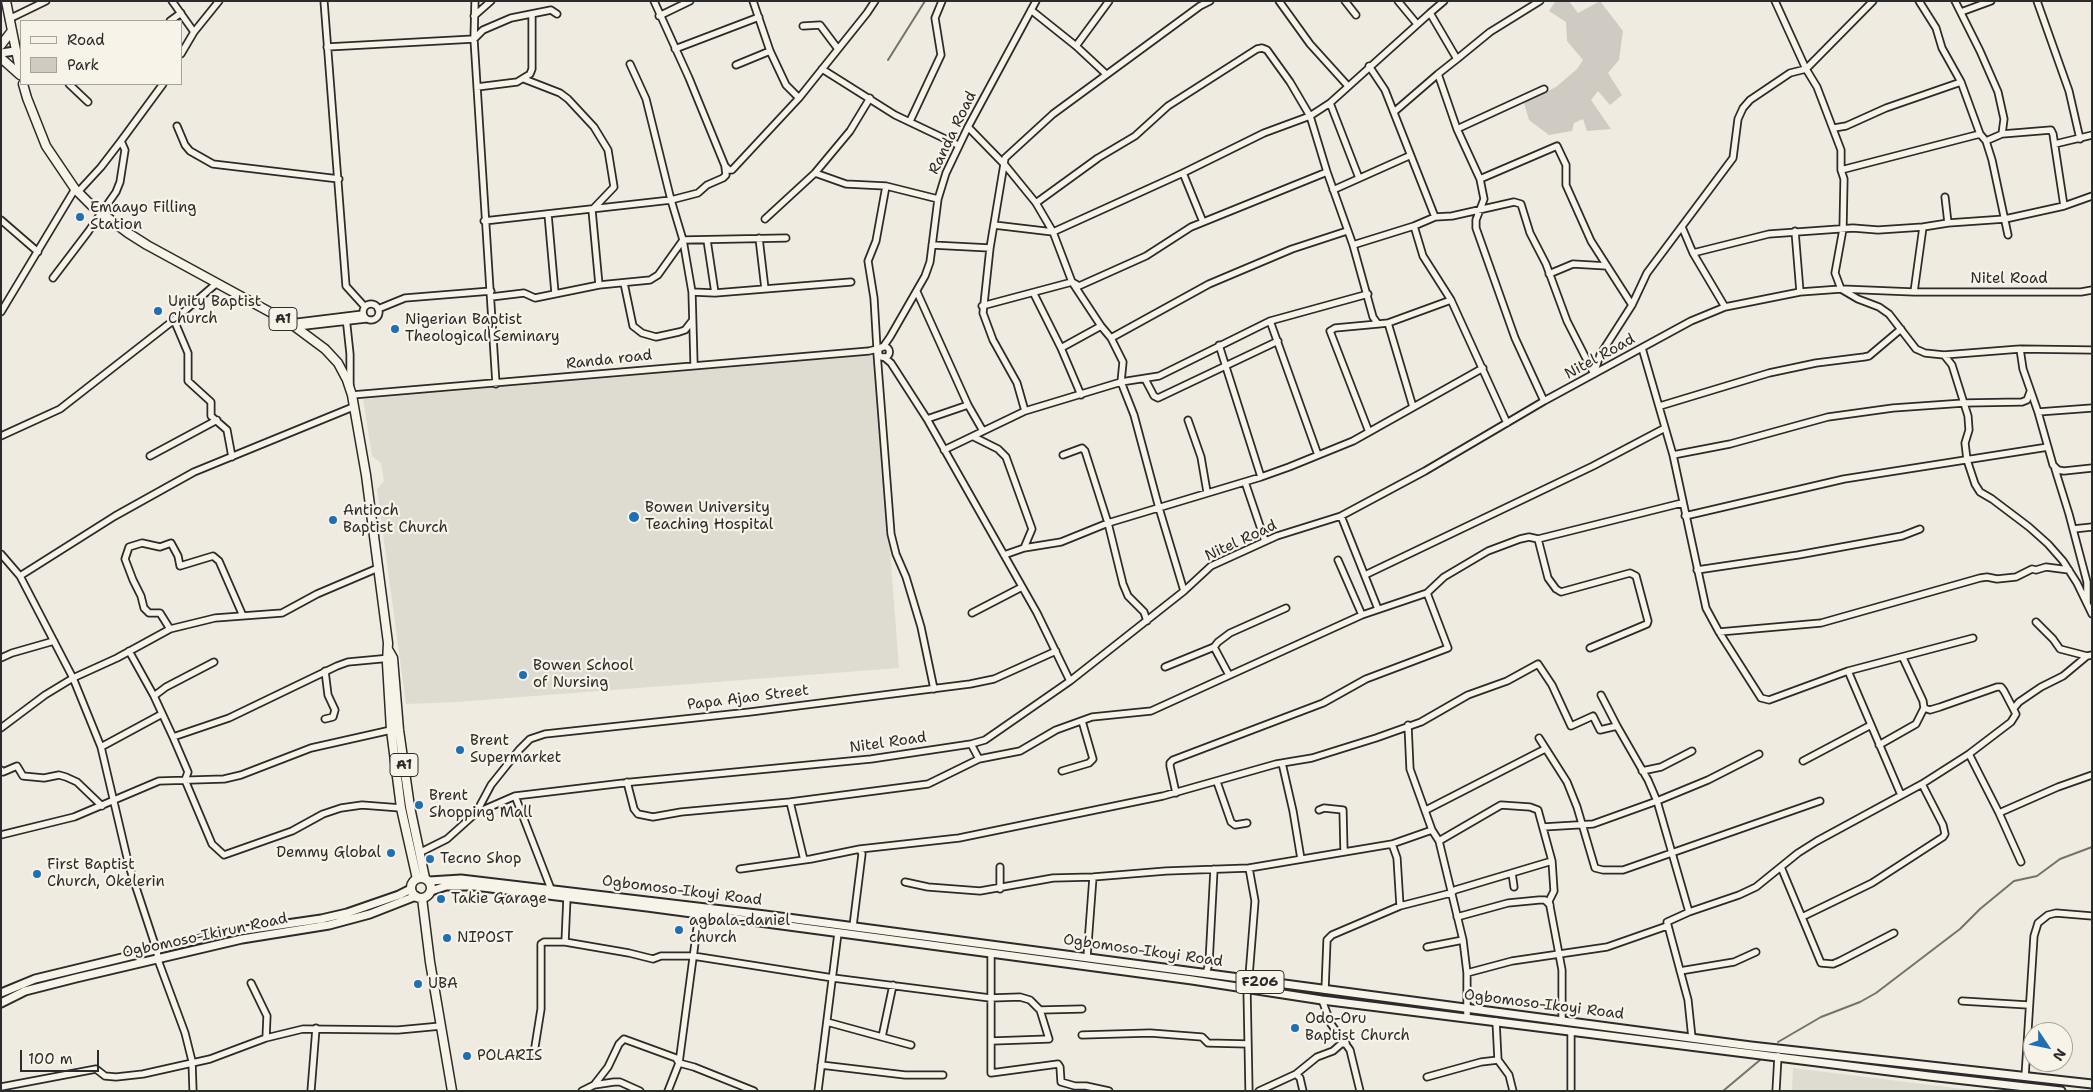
<!DOCTYPE html>
<style>
body{margin:0}
#map{position:relative;width:2093px;height:1092px;overflow:hidden;background:#efebe0;font-family:"Shantell Sans",sans-serif}
canvas{display:block}
.frame{position:absolute;inset:0;border:2px solid #2b2b2b;pointer-events:none}
.legend{position:absolute;left:20px;top:20px;width:162px;height:65px;box-sizing:border-box;background:#f7f3e8;border:1px solid #a5a39c;margin:0;padding:6px 9px;list-style:none;font-size:15px;color:#2b2b2b}
.legend li{display:flex;align-items:center;gap:10px;height:25px}
.legend b{width:25px;border:1px solid #a5a39c}
.north{position:absolute;left:2023px;top:1022px;width:50px;height:50px;box-sizing:border-box;background:#f7f3e8;border:1px solid #a5a39c;border-radius:50%;rotate:124deg;font-size:14px;font-weight:700;line-height:20px;text-align:center;color:#2b2b2b}
.north::after{content:'';display:block;margin:auto;width:18px;height:22px;background:#1f6fb2;clip-path:polygon(50% 0,100% 100%,50% 72%,0 100%)}
.scale{position:absolute;left:20px;top:1050px;width:79px;height:22px;box-sizing:border-box;border:2px solid #2b2b2b;border-top:0;padding-left:6px;font-size:15px;line-height:18px;white-space:nowrap;color:#2b2b2b;-webkit-text-stroke:4px #f7f3e8;paint-order:stroke}
</style>
<div id="map">
<canvas width="2093" height="1092"></canvas>
<div class="frame"></div>
<ul class="legend">
<li><b style="height:6px;background:#f7f3e8"></b>Road</li>
<li><b style="height:14px;background:#cfcbc2"></b>Park</li>
</ul>
<div class="north">N</div>
<div class="scale">100 m</div>
</div>
<script>
const context = document.querySelector('canvas').getContext('2d');
context.lineJoin = 'round';
function paint(path, color) { context.fillStyle = color; context.fill(path, 'evenodd'); }
const shape = rows => new Path2D(rows.map(r => 'M' + r).join(''));
function strokePath(path, color, width, dash) { context.strokeStyle = color; context.lineWidth = width; context.lineCap = dash ? 'butt' : 'round'; context.setLineDash(dash || []); context.stroke(path); }
function label(font, color, halo, rows, align = 'center') {
  context.font = font + ' "Shantell Sans",sans-serif'; context.lineWidth = 4.5; context.setLineDash([]); context.textBaseline = 'middle'; context.strokeStyle = halo; context.fillStyle = color; for (const [text, x, y, turn = 0] of rows) {
    context.save(); context.translate(x, y); context.rotate((+turn || 0) * Math.PI / 180); context.textAlign = isNaN(turn) ? turn : align; if (halo) context.strokeText(text, 0, 0); context.fillText(text, 0, 0); context.restore();
  }
}
paint(shape([
 [875,355,899,668,456,702,406,704,377,489,384,481,381,463,372,456,363,399],
 [1793,1068,1979,1091,1792,1091]
]), '#dedbd1');
paint(shape([
 [1569,1,1578,13,1600,1,1623,31,1619,60,1608,73,1622,95,1610,105,1598,91,1591,100,1611,129,1587,131,1583,119,1574,123,1572,131,1549,135,1529,120,1524,103,1556,87,1577,69,1583,60,1567,41,1566,22,1549,11,1555,2]
]), '#cfcbc2');
strokePath(shape([
 [888,60,925,1],
 [1778,1042,1821,1017,1860,1002,1876,993,1960,929,1980,909,2014,881,2037,876,2060,859,2092,847],
 [1723,1091,1760,1060]
]), '#74726e', 2);
const minor = shape([
 [172,1,194,32],
 [324,1,346,286,365,307],
 [475,1,474,39,496,384],
 [654,1,689,78,725,166,729,170,732,170,799,98],
 [753,1,770,51,786,85,799,98,867,13,875,1],
 [1279,1,1310,44,1348,86],
 [1345,1,1356,15],
 [1398,1,1417,24],
 [1444,1,1430,13,1457,59,1438,74,1457,129,1480,179,1484,199,1476,220,1476,228,1515,338,1544,401],
 [1775,1,1806,69,1817,87,1841,150,1841,170,1844,179,1843,229,1835,273,1841,289,1858,299,1879,307,1889,314,1916,349,1925,353,1944,355,2020,349,2092,350],
 [1919,1,1936,28,1942,48,1961,82,1980,134,1986,141,1992,160,2008,235],
 [1955,1,1980,51,1998,92,2004,119,2002,134],
 [2037,1,2069,91,2080,139],
 [1031,10,1076,46,1106,74],
 [1961,12,1991,1],
 [474,16,491,1],
 [659,16,690,1],
 [9,19,46,1],
 [170,21,181,13],
 [803,26,820,25,838,49],
 [1076,46,1109,1],
 [327,47,474,39,483,30,511,18,551,10,557,14],
 [675,49,759,17],
 [181,54,194,32,219,1],
 [1457,59,1490,32,1540,1],
 [630,64,646,99,671,200,683,240,692,292,694,364],
 [736,65,770,51],
 [1369,66,1385,90,1435,217],
 [822,69,895,115,958,145],
 [524,79,560,93,568,99,594,127,608,150,614,187,592,210,599,285],
 [69,84,88,102],
 [477,87,517,82,530,74,532,69,532,14],
 [1330,103,1359,178],
 [1394,112,1438,74],
 [910,121,941,55,935,18,942,1],
 [177,126,185,145,190,151,213,164,339,179],
 [968,127,1005,165,1036,203,1053,232,1072,282,1101,326,1111,338,1123,362,1121,382,1134,415,1159,508,1184,591],
 [1834,128,1846,126,1886,108,1961,82],
 [1457,129,1544,89],
 [1986,141,2002,134,2051,130,2053,134,2064,206],
 [2055,144,2092,135],
 [1841,170,1980,134],
 [815,173,846,184,886,186,938,199],
 [1183,173,1203,222],
 [1480,179,1557,146,1566,165,1566,185,1591,241,1632,305],
 [1333,190,1409,156],
 [78,192,101,167,121,141],
 [1945,197,1948,223],
 [1036,203,1098,158,1135,136,1168,106,1257,49,1262,48,1267,50,1290,82,1310,116,1327,172,1353,245,1373,317,1378,324,1388,323,1413,407],
 [548,214,555,293],
 [765,219,815,173,850,131,870,98],
 [1,220,38,252],
 [484,221,671,200,698,193,707,185,723,178,726,175,725,167],
 [994,225,1053,232,1183,173,1264,133,1310,116,1330,103,1430,13],
 [1414,226,1423,256,1451,300,1507,423],
 [1682,227,1693,253,1725,307],
 [1795,231,1800,292],
 [759,238,765,289],
 [707,240,715,293],
 [932,245,990,248],
 [1353,245,1414,226,1435,217,1452,216,1514,202,1521,204,1530,233,1546,264,1567,321,1594,374],
 [1693,253,1769,234,1853,228,1878,230,1923,227],
 [1549,274,1573,264,1607,266],
 [53,278,88,232,116,192,120,182,125,150,121,141,163,84],
 [624,283,633,326,642,333,656,337,679,332,685,330,692,321],
 [692,292,715,293,851,282],
 [917,292,968,405,983,431],
 [1914,292,1923,227,1948,223,2005,219,2064,206,2092,196],
 [1034,294,1061,348],
 [491,297,524,293,535,298,599,285,650,280,658,275,683,240,786,238],
 '363 312a8 8 0 1 1 16 0a8 8 0 1 1-16 0Z',
 [982,306,1072,282,1079,286,1146,256,1191,227,1327,172],
 [378,309,405,298,491,291],
 [1,312,75,189],
 [346,317,350,354,350,385],
 [174,320,188,353,188,381,211,402,211,416,227,430,232,457],
 [1270,321,1318,455],
 [290,323,363,314],
 [1388,323,1451,300],
 [296,327,366,319],
 [1111,338,1209,284,1292,249,1347,231],
 [1219,345,1261,477],
 '878.5 352a5.5 5.5 0 1 1 11 0a5.5 5.5 0 1 1-11 0Z',
 [883,347,890,337,925,276,930,262,938,199,946,173,968,127,1036,1],
 [1642,348,1673,455,1706,608,1719,632,1761,698,1769,700,1848,671,1973,638],
 [877,349,874,298,868,261,876,241,886,186],
 [2020,349,2023,369,2038,412,2053,465,2058,470,2064,471,2092,468],
 [877,353,891,534,896,554,906,577,921,627,934,689],
 [1944,355,1952,365,1968,416,1969,430,1965,443,1967,460,1975,484,1980,492,1992,499,2029,527,2048,544,2063,561,2077,583,2092,614],
 [884,357,891,363,927,419,1037,613,1070,681],
 [1594,374,1600,355,1632,305,1647,273,1733,158,1738,119,1743,108,1750,100,1790,73,1806,69,1873,1],
 [1145,379,1154,396,1158,398,1278,341],
 [352,395,869,351,881,348],
 [1081,395,1061,348,1101,326],
 [1660,406,1769,373,1816,363,1864,357,1869,356,1901,329],
 [1025,411,1017,383,993,340,983,313,990,248,1005,158,1053,114,1200,6,1210,1],
 [2038,412,2092,408],
 [927,419,968,405],
 [1188,420,1201,457,1207,492],
 [1369,432,1330,331,1335,328,1378,324],
 [1,436,60,409,174,320,217,283],
 [974,437,998,449,1006,457,1032,529,1024,548],
 [944,450,1025,411,1121,382,1159,376,1270,321,1368,294],
 [1063,455,1082,448,1085,451,1108,523,1123,584,1128,596,1144,612,1147,621],
 [1673,455,1730,444,1828,417,1893,408,1964,403,2022,402,2027,400,2030,392],
 [150,456,217,420],
 [2055,469,2069,514,2087,582,2087,603],
 [1245,482,1265,541],
 [1341,516,1378,609],
 [1685,516,1844,479,2048,447],
 [2073,529,2092,527],
 [1538,539,1548,578,1556,589,1561,592,1630,573,1636,576,1648,621,1647,624,1590,648],
 [1,554,20,576,73,678,45,695,1,728],
 [1004,555,1024,548,1061,542,1108,523,1261,477,1289,467,1353,441,1483,368],
 [1338,560,1362,615],
 [1697,570,1798,555,1902,536,1920,529],
 [1365,575,1593,466,1665,428],
 [20,576,115,516,194,472,353,407],
 [972,613,1022,587],
 [2036,622,2053,639,2060,649,2087,656],
 [170,629,160,613,149,613,144,608,141,596,133,580,125,559,129,547,142,543,160,547,171,543,178,556,180,566,213,556,219,561,243,616],
 [1719,632,1821,623,1980,578,1987,577,1997,579,2016,577,2032,569,2036,570,2046,567,2069,570],
 [1214,647,1229,675],
 [129,651,154,696,173,737,188,772,185,780,212,844,224,855,292,831,323,814,341,808,362,805,401,808],
 [1,658,12,653,54,641],
 [1165,667,1214,647,1218,642,1230,633,1286,608],
 [325,671,328,695,335,710,333,717,325,719],
 [1848,671,1901,795],
 [1601,695,1617,726],
 [154,696,166,687,214,662],
 [2014,708,2019,702,2041,687,2063,676,2087,656,2092,655],
 [1408,725,1410,769,1432,830,1439,841,1463,940,1467,973,1467,1018],
 [173,737,229,718,337,666,348,662,391,658],
 [1539,738,1567,782,1577,807,1595,868,1603,870,1623,870,1820,801],
 [1879,745,1916,724,1924,708,1923,701,1903,658],
 [101,747,162,714],
 [1969,754,1999,813,2058,787,2092,775],
 [979,759,1020,751,1056,730,1092,717,1151,711,1362,615,1427,593,1444,577,1488,551,1520,539,1529,537,1538,539,1682,503],
 [1803,761,1871,725],
 [1282,763,1293,811,1301,859],
 [1,770,3,772,17,766,23,776,44,778,59,775,66,777,77,782,102,806],
 [1062,771,1089,763,1093,759,1082,721],
 [1642,771,1661,767,1692,751],
 [627,782,634,809,638,814,653,817,681,812,790,802,928,784,979,759,971,744],
 [1217,782,1231,822,1235,825,1247,823],
 [1176,793,1170,766,1170,763,1173,760,1323,703,1366,679,1448,648,1427,593],
 [515,796,551,889],
 [790,802,804,860],
 [1319,810,1324,808,1343,810,1344,852],
 [1426,810,1543,750],
 [476,813,491,785,519,750,530,739,545,734,750,712,970,684,994,679,1056,651],
 [1999,813,2021,862],
 [1543,827,1593,824,1657,801,1708,780,1759,754],
 [1,835,74,817,159,781,224,779,241,775,311,748,391,730],
 [1439,841,1501,805,1530,807,1538,810,1552,861,1554,891,1549,901,1562,970,1562,1020],
 [1392,844,1397,858,1400,906],
 [421,852,447,839,476,813,515,796,632,782,871,759,971,744,985,740,1070,681,1184,591,1211,566,1277,536,1341,516,1425,471,1544,401,1691,321,1725,307,1800,292,1841,289,1914,292,2081,292,2092,290],
 [1000,867,1000,889],
 [1781,867,1821,963,1833,964,1840,961,1894,933],
 [740,869,811,859,860,849,959,838,1163,796,1276,764,1312,758,1376,738,1421,722,1468,695,1507,681,1538,664,1552,685,1571,726,1593,716,1600,730,1617,726,1648,780,1657,801,1689,912],
 [1512,873,1514,887],
 [905,882,928,887,980,891,1053,878,1093,877,1166,871,1249,868,1392,844,1432,830],
 [1457,917,1508,903,1539,900,1545,900,1550,905],
 [1802,917,1872,883,1943,837,1945,834,1943,825,1922,784],
 [853,926,862,854,860,849],
 [565,942,629,953,653,959,661,956,693,956,833,978,990,998,1020,997,1030,1000,1040,1010,1049,1039,992,1041],
 [1427,947,1463,940],
 [991,953,991,1073,1058,1064,1060,1067,1061,1082,1075,1086,1086,1086,1109,1091],
 [1087,957,1093,877],
 [1680,971,1734,962,1756,952],
 [1467,973,1512,961,1607,947,1667,926],
 [1206,974,1209,963,1214,869],
 [1247,980,1249,976,1255,901,1249,868],
 [251,983,267,1016,266,1038],
 [1247,989,1249,1091],
 [1325,990,1327,940,1332,935,1400,906,1451,893,1455,890,1552,861],
 [1322,1000,1331,1024,1350,1050,1360,1091],
 [1962,1001,2028,1005],
 [1040,1010,1082,1009],
 [1496,1021,1498,1060,1509,1075,1513,1091],
 [827,1022,911,1045],
 [1082,1035,1150,1033,1202,1037,1208,1043,1248,1044],
 [882,1037,893,985],
 [1692,1038,1688,1000,1667,922,1689,912,1739,895,1756,887,1798,853,1817,841,1922,784,1969,754,2011,722,2016,714,2004,691,2001,687,1997,687,1940,707,1930,710,1924,708],
 [534,1053,541,1009,541,944,544,942,565,942,567,897],
 [821,1065,905,1075,943,1075],
 [1296,1074,1317,1057,1333,1051,1341,1044,1346,1043],
 [1427,1077,1481,1062,1498,1060],
 [2025,1077,2034,936,2038,923,2048,915,2056,913,2092,916],
 [594,1085,608,1067,619,1044,624,1039,676,1058,679,1063,694,1067,754,1091],
 [1,1087,96,1069,105,1076,116,1077,143,1074,210,1059,266,1038,303,1029,398,1030,441,1026],
 [193,1091,192,1061,185,1033,158,960,157,951,129,866,101,747,73,678,117,658,170,629,215,618,282,613,317,594,378,568],
 [311,1091,316,1028],
 [582,1091,594,1085,614,1082,620,1082,640,1091],
 [668,1091,679,1063,699,913],
 [818,1091,838,933],
 [1259,1091,1296,1074,1300,1078,1303,1091],
 [1571,1091,1571,1032],
 [1776,1091,1778,1056]
]);
const major = shape([
 [1,53,15,51],
 [429,881,461,879,765,915,1751,1046,2092,1084],
 [431,891,446,886,474,886,647,907,1192,980,1322,1000,1929,1076,2061,1091],
 [1,993,35,979,225,933,321,919,347,913,399,895,411,889],
 [1,1003,25,991,76,978,242,939,329,925,370,914,416,896]
]);
const highway = shape([
 [6,1,21,75],
 [1,45,11,32],
 [1,58,20,75],
 [23,84,27,98,46,146,75,189,91,205,128,233,147,245,290,323,325,349,338,363,347,380,352,395,366,475,388,643,387,663,391,730,401,808,417,879],
 [389,651,393,658,399,730,410,807,425,878],
 '411 888a10 10 0 1 1 20 0a10 10 0 1 1-20 0Z',
 [422,898,430,962,452,1091]
]);
strokePath(minor, '#2b2b2b', 9);
strokePath(major, '#2b2b2b', 11);
strokePath(highway, '#2b2b2b', 11);
strokePath(minor, '#f7f3e8', 5.5);
strokePath(major, '#f7f3e8', 7);
strokePath(highway, '#f7f3e8', 8);
for (const [x, y, r, color] of [
 [80,217,5,"#1f6fb2"],
 [158,311,5,"#1f6fb2"],
 [395,329,5,"#1f6fb2"],
 [634,517,6,"#1f6fb2"],
 [333,520,5,"#1f6fb2"],
 [523,675,5,"#1f6fb2"],
 [460,750,5,"#1f6fb2"],
 [419,805,5,"#1f6fb2"],
 [391,853,5,"#1f6fb2"],
 [430,859,5,"#1f6fb2"],
 [37,874,5,"#1f6fb2"],
 [441,899,5,"#1f6fb2"],
 [679,930,5,"#1f6fb2"],
 [447,938,5,"#1f6fb2"],
 [418,984,5,"#1f6fb2"],
 [1295,1028,5,"#1f6fb2"],
 [467,1056,5,"#1f6fb2"]
]) { const dot = new Path2D(); dot.arc(x, y, r, 0, 2 * Math.PI); context.fillStyle = color; context.fill(dot); strokePath(dot, '#f7f3e8', 2); }
for (const [x, y, w] of [
 [283,319,28],
 [404,765,28],
 [1260,982,48]
]) { const box = new Path2D(); box.roundRect(x - w / 2, y - 11.5, w, 23, 4); context.fillStyle = '#f7f3e8'; context.fill(box); strokePath(box, '#2b2b2b', 1); }
label('bold 14px', '#2b2b2b', null, [
 ["A1",283,319],
 ["A1",404,765],
 ["F206",1260,982]
]);
label('15px', '#2b2b2b', '#f7f3e8', [
 ["Randa Road",953,133,-64],
 ["Nitel Road",2009,279],
 ["Nitel Road",1600,357,-29],
 ["Randa road",609,360,-6],
 ["Nitel Road",1241,541,-25],
 ["Papa Ajao Street",748,698,-7],
 ["Nitel Road",888,743,-8],
 ["Ogbomoso-Ikoyi Road",682,891,7],
 ["Ogbomoso-Ikirun Road",205,936,-12],
 ["Ogbomoso-Ikoyi Road",1143,951,8],
 ["Ogbomoso-Ikoyi Road",1544,1005,7]
]);
label('15px', '#2b2b2b', '#f7f3e8', [
 ["Emaayo Filling",90,208],
 ["Station",90,225],
 ["Unity Baptist",168,302],
 ["Church",168,319],
 ["Nigerian Baptist",405,320],
 ["Theological Seminary",405,337],
 ["Bowen University",645,508],
 ["Teaching Hospital",645,525],
 ["Antioch",343,511],
 ["Baptist Church",343,528],
 ["Bowen School",533,666],
 ["of Nursing",533,683],
 ["Brent",470,741],
 ["Supermarket",470,758],
 ["Brent",429,796],
 ["Shopping Mall",429,813],
 ["Demmy Global",381,853,"right"],
 ["Tecno Shop",440,859],
 ["First Baptist",47,865],
 ["Church, Okelerin",47,882],
 ["Takie Garage",451,899],
 ["agbala-daniel",689,921],
 ["church",689,938],
 ["NIPOST",457,938],
 ["UBA",428,984],
 ["Odo-Oru",1305,1019],
 ["Baptist Church",1305,1036],
 ["POLARIS",477,1056]
], 'left');
</script>
